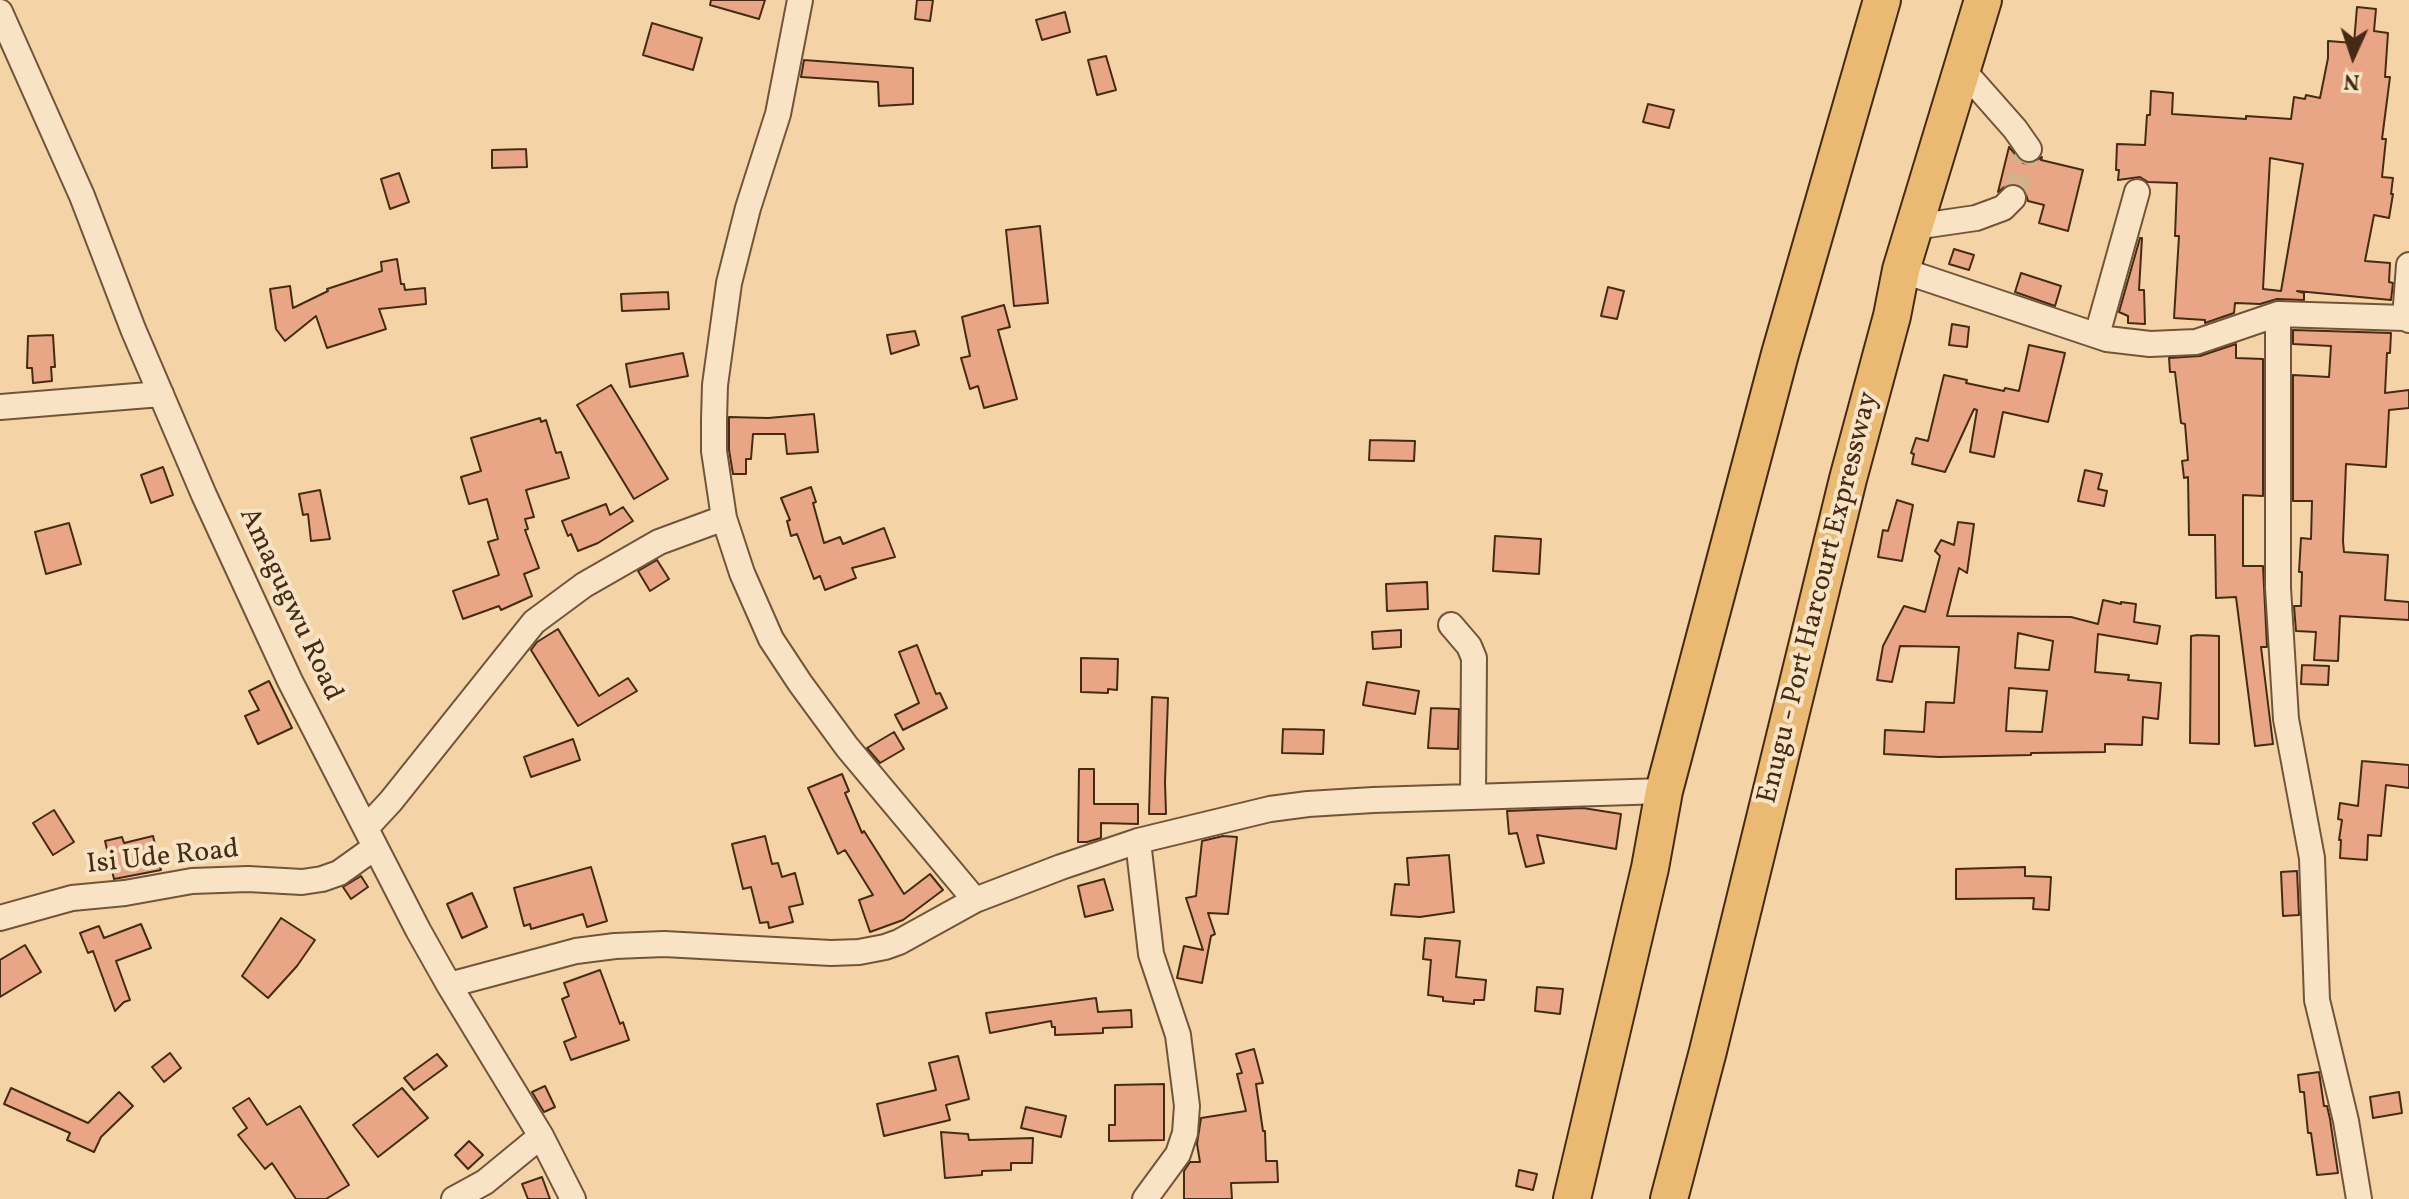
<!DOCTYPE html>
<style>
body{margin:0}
#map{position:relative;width:2409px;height:1199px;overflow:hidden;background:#f4d4a6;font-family:Vollkorn,serif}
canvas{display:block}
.north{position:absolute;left:2313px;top:16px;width:80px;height:80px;-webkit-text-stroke:6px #f8e3c5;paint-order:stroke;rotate:183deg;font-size:22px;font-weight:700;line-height:32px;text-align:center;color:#462b14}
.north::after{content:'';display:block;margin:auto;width:28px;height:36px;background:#462b14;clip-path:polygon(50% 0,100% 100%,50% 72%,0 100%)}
</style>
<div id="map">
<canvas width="2409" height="1199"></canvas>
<div class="north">N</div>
</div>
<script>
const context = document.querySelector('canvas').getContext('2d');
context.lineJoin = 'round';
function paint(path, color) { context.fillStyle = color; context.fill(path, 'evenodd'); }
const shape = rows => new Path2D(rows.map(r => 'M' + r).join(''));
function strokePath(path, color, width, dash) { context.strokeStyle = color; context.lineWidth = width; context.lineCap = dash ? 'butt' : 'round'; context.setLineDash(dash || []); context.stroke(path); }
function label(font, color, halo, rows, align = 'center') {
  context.font = font + ' Vollkorn,serif'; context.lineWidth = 8; context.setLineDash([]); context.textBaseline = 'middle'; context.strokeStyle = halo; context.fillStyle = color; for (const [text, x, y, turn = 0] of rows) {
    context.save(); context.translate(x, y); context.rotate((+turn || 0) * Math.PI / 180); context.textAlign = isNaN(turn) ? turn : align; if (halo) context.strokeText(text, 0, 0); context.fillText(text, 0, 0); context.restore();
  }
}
const building = shape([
 [711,0,765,0,759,19,710,5,711,0],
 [917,0,933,0,930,21,915,19,917,0],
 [2357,7,2376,9,2374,31,2388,33,2385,77,2390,77,2382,139,2386,139,2382,177,2393,178,2391,194,2393,194,2389,218,2374,215,2365,261,2390,263,2389,282,2393,283,2391,300,2297,291,2304,293,2304,300,2277,299,2260,304,2235,303,2234,313,2205,323,2205,320,2174,318,2179,236,2175,236,2177,183,2148,182,2140,177,2118,180,2119,170,2116,170,2117,144,2145,145,2147,115,2150,115,2151,91,2173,93,2172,114,2246,119,2246,116,2291,119,2294,97,2305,99,2306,95,2320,98,2328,58,2328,41,2354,43,2357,7],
 [2270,158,2303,164,2281,291,2263,289,2270,158],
 [1065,12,1070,32,1042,40,1036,20,1065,12],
 [652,23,702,38,693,70,643,55,652,23],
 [1106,56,1116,90,1097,95,1088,60,1106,56],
 [804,60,913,68,913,104,879,106,878,82,801,77,804,60],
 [1648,104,1674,110,1669,128,1643,122,1648,104],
 [2009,147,2023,163,2031,164,2042,157,2041,160,2083,170,2068,231,2039,223,2044,205,2028,201,2024,188,2018,184,2008,184,1998,192,2009,147],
 [526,149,527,167,492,168,492,150,526,149],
 [399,173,409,202,390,209,381,179,399,173],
 [1040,226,1048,303,1014,306,1006,230,1040,226],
 [2140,238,2142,238,2139,290,2144,290,2145,324,2128,323,2128,316,2119,312,2140,238],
 [1954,249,1974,255,1969,270,1949,264,1954,249],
 [397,259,401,284,404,284,405,290,425,288,426,304,379,309,386,329,327,348,316,316,285,341,276,329,270,289,290,286,293,308,328,291,327,289,382,271,381,262,397,259],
 [2021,273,2061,286,2055,306,2015,292,2021,273],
 [1608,287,1624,291,1617,319,1601,316,1608,287],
 [668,292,669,309,622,311,621,294,668,292],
 [1004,305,1010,327,998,330,1017,399,984,408,978,386,970,389,961,358,970,356,962,317,1004,305],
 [1952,324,1969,327,1967,347,1949,345,1952,324],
 [2293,330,2391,333,2390,353,2387,353,2385,393,2409,390,2409,408,2389,410,2386,467,2346,464,2343,541,2344,552,2388,555,2385,600,2409,602,2409,620,2340,616,2338,661,2314,660,2316,632,2296,631,2294,606,2301,606,2302,572,2299,572,2301,538,2311,539,2312,501,2293,501,2293,375,2329,377,2331,346,2293,344,2293,330],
 [915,331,919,345,891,354,887,335,915,331],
 [53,335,55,367,51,367,52,381,33,383,32,368,27,368,28,336,53,335],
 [2236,344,2236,358,2263,359,2263,496,2243,495,2243,566,2263,566,2267,647,2261,647,2273,744,2255,746,2236,597,2216,598,2215,535,2189,535,2188,477,2184,478,2182,461,2188,460,2185,424,2181,423,2175,372,2170,372,2169,358,2200,356,2236,344],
 [2029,345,2065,353,2048,422,2003,412,1994,457,1970,452,1977,410,1974,409,1945,472,1912,464,1914,454,1911,453,1916,438,1928,441,1944,375,1967,380,1966,383,2004,391,2005,388,2019,391,2029,345],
 [683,353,688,376,630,387,626,364,683,353],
 [611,385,668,479,634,499,577,405,611,385],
 [814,414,818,452,787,454,785,434,753,434,751,459,746,459,746,474,733,474,729,450,729,417,768,418,814,414],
 [540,418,541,422,546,420,556,453,561,452,569,478,526,490,534,517,525,519,528,529,525,530,539,568,524,574,532,596,501,610,499,606,463,619,453,591,499,575,488,542,498,539,487,499,469,504,461,477,481,471,471,438,540,418],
 [1370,440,1415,441,1414,461,1369,460,1370,440],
 [163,467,173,495,151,503,141,475,163,467],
 [2085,470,2102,474,2098,489,2107,491,2104,506,2078,501,2085,470],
 [811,487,816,502,813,503,824,543,840,537,843,544,884,528,895,557,852,568,856,578,825,590,820,576,814,579,797,534,791,536,787,521,790,520,781,498,811,487],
 [320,490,330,539,311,541,308,514,303,515,299,494,320,490],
 [1897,500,1913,505,1902,561,1878,557,1883,530,1888,531,1897,500],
 [606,504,610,515,623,507,633,521,598,543,578,551,571,534,568,536,562,521,606,504],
 [1958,522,1974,524,1967,573,1959,568,1947,616,2071,617,2098,624,2103,600,2121,604,2121,602,2136,604,2134,622,2160,626,2157,644,2098,634,2095,672,2129,675,2128,680,2161,683,2158,719,2143,717,2142,745,2105,744,2105,752,2031,753,2031,755,1939,757,1884,754,1885,730,1924,732,1926,702,1954,703,1959,647,1900,646,1892,682,1877,680,1883,646,1904,606,1925,612,1940,556,1935,551,1941,540,1954,545,1958,522],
 [2018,633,2053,641,2049,670,2015,668,2018,633],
 [2009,688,2047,691,2042,732,2006,731,2009,688],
 [69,523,81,564,46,574,35,532,69,523],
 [1495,536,1541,539,1539,574,1493,571,1495,536],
 [657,560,669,579,650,591,638,571,657,560],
 [1427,582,1428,609,1387,611,1386,584,1427,582],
 [558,629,599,696,628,678,637,691,578,726,531,650,537,642,558,629],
 [1401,630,1401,647,1373,649,1372,632,1401,630],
 [2198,635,2219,636,2219,744,2190,743,2191,636,2198,635],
 [917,645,936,694,940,693,947,708,903,730,895,715,919,703,899,652,917,645],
 [1081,658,1118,659,1117,690,1108,689,1108,693,1081,692,1081,658],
 [2302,665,2329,666,2328,685,2301,684,2302,665],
 [269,681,292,728,258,744,245,716,259,710,249,691,269,681],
 [1367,682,1419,691,1415,714,1363,705,1367,682],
 [1152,697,1168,698,1165,782,1166,814,1149,814,1152,697],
 [1431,708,1459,709,1458,749,1428,748,1431,708],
 [1283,729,1324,730,1323,754,1282,753,1283,729],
 [894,732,904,749,880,763,867,748,894,732],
 [573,739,580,760,531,777,524,757,573,739],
 [2362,761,2409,765,2409,788,2386,785,2381,836,2368,835,2367,860,2340,858,2341,840,2339,840,2342,820,2338,819,2340,803,2358,806,2362,761],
 [1079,769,1094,769,1094,804,1138,804,1138,824,1101,823,1101,838,1087,842,1078,842,1079,769],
 [842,774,849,791,845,793,862,833,864,831,904,894,930,874,943,890,903,920,870,932,859,900,873,895,845,850,838,854,808,788,842,774],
 [1583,808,1621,814,1616,849,1537,835,1544,863,1526,867,1517,833,1509,834,1507,811,1583,808],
 [54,810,74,842,53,855,33,823,54,810],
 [153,836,161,870,114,879,105,841,122,837,124,843,153,836],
 [765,836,772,864,778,863,782,877,795,873,803,904,789,907,793,922,769,928,768,922,760,923,751,887,743,889,732,844,765,836],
 [1223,836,1237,837,1228,914,1208,913,1215,934,1211,936,1202,983,1177,978,1184,946,1203,950,1186,898,1196,896,1202,841,1223,836],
 [1449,855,1454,912,1420,917,1391,915,1395,884,1409,885,1407,858,1449,855],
 [591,867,607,921,587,927,583,914,531,929,530,924,524,926,514,888,591,867],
 [2025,867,2025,876,2051,877,2049,910,2033,909,2034,898,1956,899,1956,869,2025,867],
 [2297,871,2299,915,2283,916,2281,872,2297,871],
 [361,876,368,887,351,899,343,887,361,876],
 [1104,879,1113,910,1085,917,1078,886,1104,879],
 [472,893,487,927,462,938,447,904,472,893],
 [281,918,315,940,297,966,268,998,242,976,281,918],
 [141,924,151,948,116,961,130,1000,124,1002,115,1011,93,951,88,953,80,933,99,926,104,938,141,924],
 [1425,938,1460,941,1456,977,1486,980,1484,1000,1474,1000,1474,1004,1443,1001,1443,997,1428,995,1431,960,1423,959,1425,938],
 [25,945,41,972,0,997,0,960,25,945],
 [600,970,620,1024,623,1022,629,1040,571,1060,564,1042,576,1037,562,999,569,996,564,983,600,970],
 [1537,987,1563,989,1560,1014,1535,1011,1537,987],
 [1096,998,1098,1012,1131,1010,1132,1027,1103,1028,1103,1033,1055,1035,1055,1027,1052,1027,1051,1021,990,1033,986,1013,1096,998],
 [1254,1049,1263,1083,1256,1084,1263,1131,1265,1131,1266,1161,1277,1161,1278,1182,1231,1183,1232,1199,1184,1199,1184,1171,1190,1162,1200,1162,1197,1144,1201,1118,1246,1111,1237,1074,1242,1073,1236,1054,1254,1049],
 [170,1053,181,1068,164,1082,152,1067,170,1053],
 [437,1054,447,1066,414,1090,404,1078,437,1054],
 [958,1056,969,1099,946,1105,950,1120,884,1136,877,1104,936,1090,929,1063,958,1056],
 [2319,1072,2324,1106,2327,1106,2330,1119,2338,1173,2317,1175,2311,1133,2308,1133,2304,1092,2300,1092,2298,1075,2319,1072],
 [1164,1084,1164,1140,1109,1141,1109,1125,1115,1125,1115,1085,1164,1084],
 [545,1086,555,1107,544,1112,532,1092,545,1086],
 [11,1088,88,1123,119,1092,133,1106,101,1137,94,1152,67,1140,70,1133,4,1104,11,1088],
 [402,1088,428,1118,378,1157,353,1125,402,1088],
 [2399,1092,2402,1113,2373,1118,2370,1097,2399,1092],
 [249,1098,267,1125,300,1106,349,1185,326,1199,296,1199,272,1163,265,1169,238,1135,247,1128,233,1108,249,1098],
 [1026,1107,1066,1116,1061,1137,1021,1128,1026,1107],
 [941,1132,968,1134,969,1140,1033,1138,1032,1163,1011,1163,1011,1170,982,1171,982,1175,945,1178,941,1132],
 [469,1141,483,1155,468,1169,455,1155,469,1141],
 [1519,1170,1537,1174,1533,1190,1516,1186,1519,1170],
 [542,1177,550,1199,528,1199,522,1184,542,1177]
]);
paint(building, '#e8a686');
strokePath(building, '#462b14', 2);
strokePath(shape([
 [2013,198,2029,149]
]), '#d1b289', 24, [24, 12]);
const minor = shape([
 [800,0,778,114,748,208,729,283,715,385,714,420,714,451,724,518,742,573,771,639,800,683,847,747,975,900],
 [0,12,82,196,133,329,204,495,290,681,418,930,449,985,541,1136,573,1199],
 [1962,69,2015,129,2029,149],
 [1914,227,1976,218,2003,208,2013,198],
 [1901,270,2107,339,2150,344,2196,342,2278,314,2405,318,2409,320],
 [2278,314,2278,588,2286,719,2312,858,2317,1000,2346,1121,2359,1199],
 [2405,318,2409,265],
 [2097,335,2137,192],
 [0,407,161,394],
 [1451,625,1469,646,1474,658,1473,796],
 [366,828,391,801,534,622,584,585,659,542,724,518],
 [1138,841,1151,954,1178,1035,1187,1106,1185,1133,1178,1154,1145,1199],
 [0,918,72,898,125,893,192,881,248,879,302,882,322,879,339,873,374,848],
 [449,985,576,951,615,946,664,944,831,953,859,952,885,947,899,942,975,900,1061,867,1138,841,1270,809,1308,804,1373,800,1664,791],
 [454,1199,485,1182,541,1136]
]);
const highway = shape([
 [1572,1199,1650,868,1664,791,1780,354,1882,0],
 [1669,1199,1708,1051,1848,479,1892,316,1901,270,1983,0]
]);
strokePath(minor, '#725538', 28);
strokePath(highway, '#462b14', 40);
strokePath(minor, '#f8e3c5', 24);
strokePath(highway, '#eaba73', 36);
label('28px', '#462b14', '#f8e3c5', [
 ["Enugu - Port Harcourt Expressway",1820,598,-76],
 ["Amagugwu Road",289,605,65],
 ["Isi Ude Road",163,859,-6]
]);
</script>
